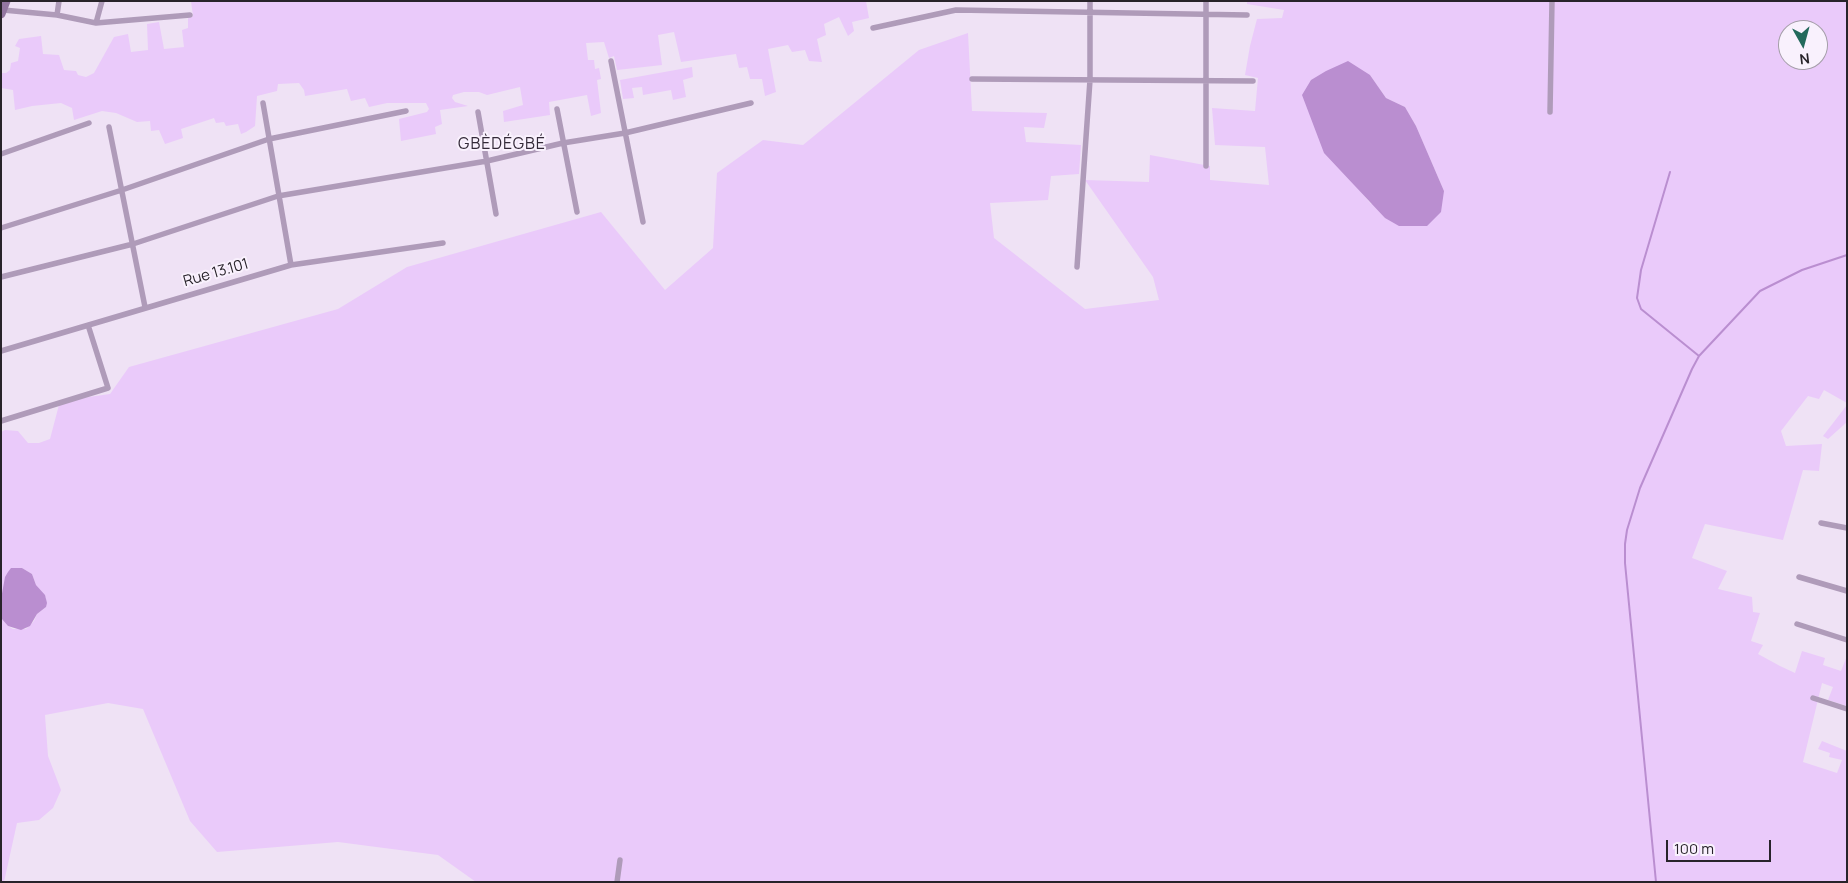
<!DOCTYPE html>
<meta charset="utf-8">
<style>
body{margin:0}
#map{position:relative;width:1848px;height:883px;overflow:hidden;background:#efe2f5;font-family:Manrope,sans-serif}
canvas{display:block}
.frame{position:absolute;inset:0;border:2px solid #28232a;pointer-events:none}
.north{position:absolute;left:1778px;top:20px;width:50px;height:50px;box-sizing:border-box;background:#f9f1fd;border:1px solid #a59fa9;border-radius:50%;rotate:173deg;font-size:14px;font-weight:700;line-height:20px;text-align:center;color:#28232a}
.north::after{content:'';display:block;margin:auto;width:18px;height:22px;background:#23695c;clip-path:polygon(50% 0,100% 100%,50% 72%,0 100%)}
.scale{position:absolute;left:1666px;top:840px;width:105px;height:22px;box-sizing:border-box;border:2px solid #28232a;border-top:0;padding-left:6px;font-size:15px;line-height:18px;white-space:nowrap;color:#28232a;-webkit-text-stroke:4px #f9f1fd;paint-order:stroke}
</style>
<div id="map">
<canvas width="1848" height="883"></canvas>
<div class="frame"></div>
<div class="north">N</div>
<div class="scale">100 m</div>
</div>
<script>
const context = document.querySelector('canvas').getContext('2d');
context.lineJoin = 'round';
function paint(path, color) { context.fillStyle = color; context.fill(path, 'evenodd'); }
const shape = rows => new Path2D(rows.map(r => 'M' + r).join(''));
function strokePath(path, color, width, dash) { context.strokeStyle = color; context.lineWidth = width; context.lineCap = dash ? 'butt' : 'round'; context.setLineDash(dash || []); context.stroke(path); }
function label(font, color, halo, rows, align = 'center') {
  context.font = font + ' Manrope,sans-serif'; context.lineWidth = 4; context.setLineDash([]); context.textBaseline = 'middle'; context.strokeStyle = halo; context.fillStyle = color; for (const [text, x, y, turn = 0] of rows) {
    context.save(); context.translate(x, y); context.rotate((+turn || 0) * Math.PI / 180); context.textAlign = isNaN(turn) ? turn : align; if (halo) context.strokeText(text, 0, 0); context.fillText(text, 0, 0); context.restore();
  }
}
paint(shape([
 [191,1,866,1,869,18,852,22,854,31,848,36,839,17,824,24,826,35,817,39,822,62,809,61,805,50,792,52,788,45,768,49,776,92,765,96,762,79,750,79,747,67,739,68,736,54,681,62,674,32,658,35,662,65,617,70,614,56,609,58,604,42,586,43,588,60,594,60,595,69,599,68,601,79,597,80,601,113,591,116,587,95,549,102,550,115,504,122,503,111,523,105,520,87,487,95,479,92,464,92,453,95,452,98,455,102,468,106,440,110,442,124,435,127,436,134,401,141,399,119,427,112,429,109,426,103,387,103,369,107,365,98,351,101,347,89,305,96,304,90,299,83,278,84,277,91,257,96,255,126,246,132,241,134,238,124,226,126,224,122,216,123,214,118,181,129,183,138,165,144,159,130,151,131,150,121,137,122,116,113,102,111,74,120,72,108,61,103,32,106,15,110,13,90,1,88,1,73,6,73,10,70,11,63,18,61,20,48,15,46,19,39,41,36,43,54,59,55,64,70,76,71,78,75,86,77,94,73,114,37,128,34,131,52,148,50,147,24,159,22,164,49,184,47,182,30,188,28,188,18,193,16],
 [1247,1,1847,1,1847,403,1824,390,1819,399,1808,396,1781,431,1786,446,1822,444,1819,471,1803,470,1783,540,1705,524,1692,558,1727,571,1718,589,1752,597,1753,612,1760,613,1751,641,1763,645,1758,654,1780,666,1795,673,1802,651,1825,658,1823,665,1841,671,1847,656,1847,706,1828,700,1833,687,1822,683,1803,762,1837,773,1842,760,1829,757,1830,753,1818,749,1822,741,1847,751,1847,882,476,882,438,855,338,842,217,852,190,821,143,709,108,703,45,715,48,756,61,790,53,808,39,820,17,823,4,882,1,882,1,618,8,626,13,629,26,629,34,621,37,614,46,607,46,598,36,585,32,574,22,568,16,568,1,599,1,432,5,430,18,431,28,443,39,443,50,439,60,401,110,394,129,367,338,309,407,267,601,212,665,290,713,248,717,173,763,140,803,145,919,50,968,33,972,111,1047,113,1044,128,1024,127,1026,142,1081,145,1079,174,1051,176,1048,200,990,203,994,238,1085,309,1159,300,1153,277,1085,180,1149,182,1150,155,1210,166,1210,180,1269,185,1265,147,1215,145,1212,108,1255,111,1258,78,1245,75,1250,46,1257,19,1282,18,1284,10,1247,4],
 [1788,30,1818,30,1818,60,1788,60],
 [1370,75,1386,98,1405,107,1416,126,1444,191,1371,204,1346,174],
 [692,67,693,77,683,80,686,97,673,100,671,90,643,95,642,87,632,88,634,98,623,99,620,80],
 [1847,405,1847,422,1828,439,1823,436]
]), '#eacafa');
paint(shape([
 [1348,61,1370,75,1386,98,1405,107,1416,126,1444,191,1441,212,1427,226,1399,226,1385,218,1324,153,1302,95,1311,80,1326,71],
 [11,568,22,568,32,574,36,585,45,595,47,603,46,607,37,614,30,626,21,630,8,626,1,618,1,599,5,577,8,572]
]), '#ba8ed0');
strokePath(shape([
 [1670,172,1641,270,1637,298,1641,309,1699,356],
 [1656,882,1625,563,1625,544,1627,530,1640,488,1692,369,1699,356,1760,291,1802,270,1847,255]
]), '#ba8ed0', 2);
strokePath(shape([
 [3,10,57,15,96,23,190,15],
 [57,15,59,1],
 [96,23,102,1],
 [873,28,956,10,1247,15],
 [611,61,643,222],
 [972,79,1253,81],
 [263,103,291,265],
 [557,109,577,212],
 [478,112,496,214],
 [1550,112,1552,1],
 [109,127,145,307],
 [1,154,89,123],
 [1206,166,1206,1],
 [1,228,122,190,269,139,406,111],
 [1077,267,1090,80,1090,1],
 [1,277,133,244,278,196,487,161,563,143,625,133,751,103],
 [1,351,291,265,443,243],
 [1,421,108,388,88,325],
 [1821,523,1847,528],
 [1799,577,1847,591],
 [1797,624,1847,640],
 [1813,698,1847,709],
 [617,882,620,860]
]), '#af9bb9', 5.5);
strokePath(shape([
 [1,14,6,1]
]), '#9376a1', 9);
label('15px', '#28232a', '#f9f1fd', [
 ["Rue 13.101",216,273,-16]
]);
context.letterSpacing = '1px';
label('16px', '#332938', '#f9f1fd', [
 ["GBÈDÉGBÉ",502,145]
]);
context.letterSpacing = '0px';
</script>
